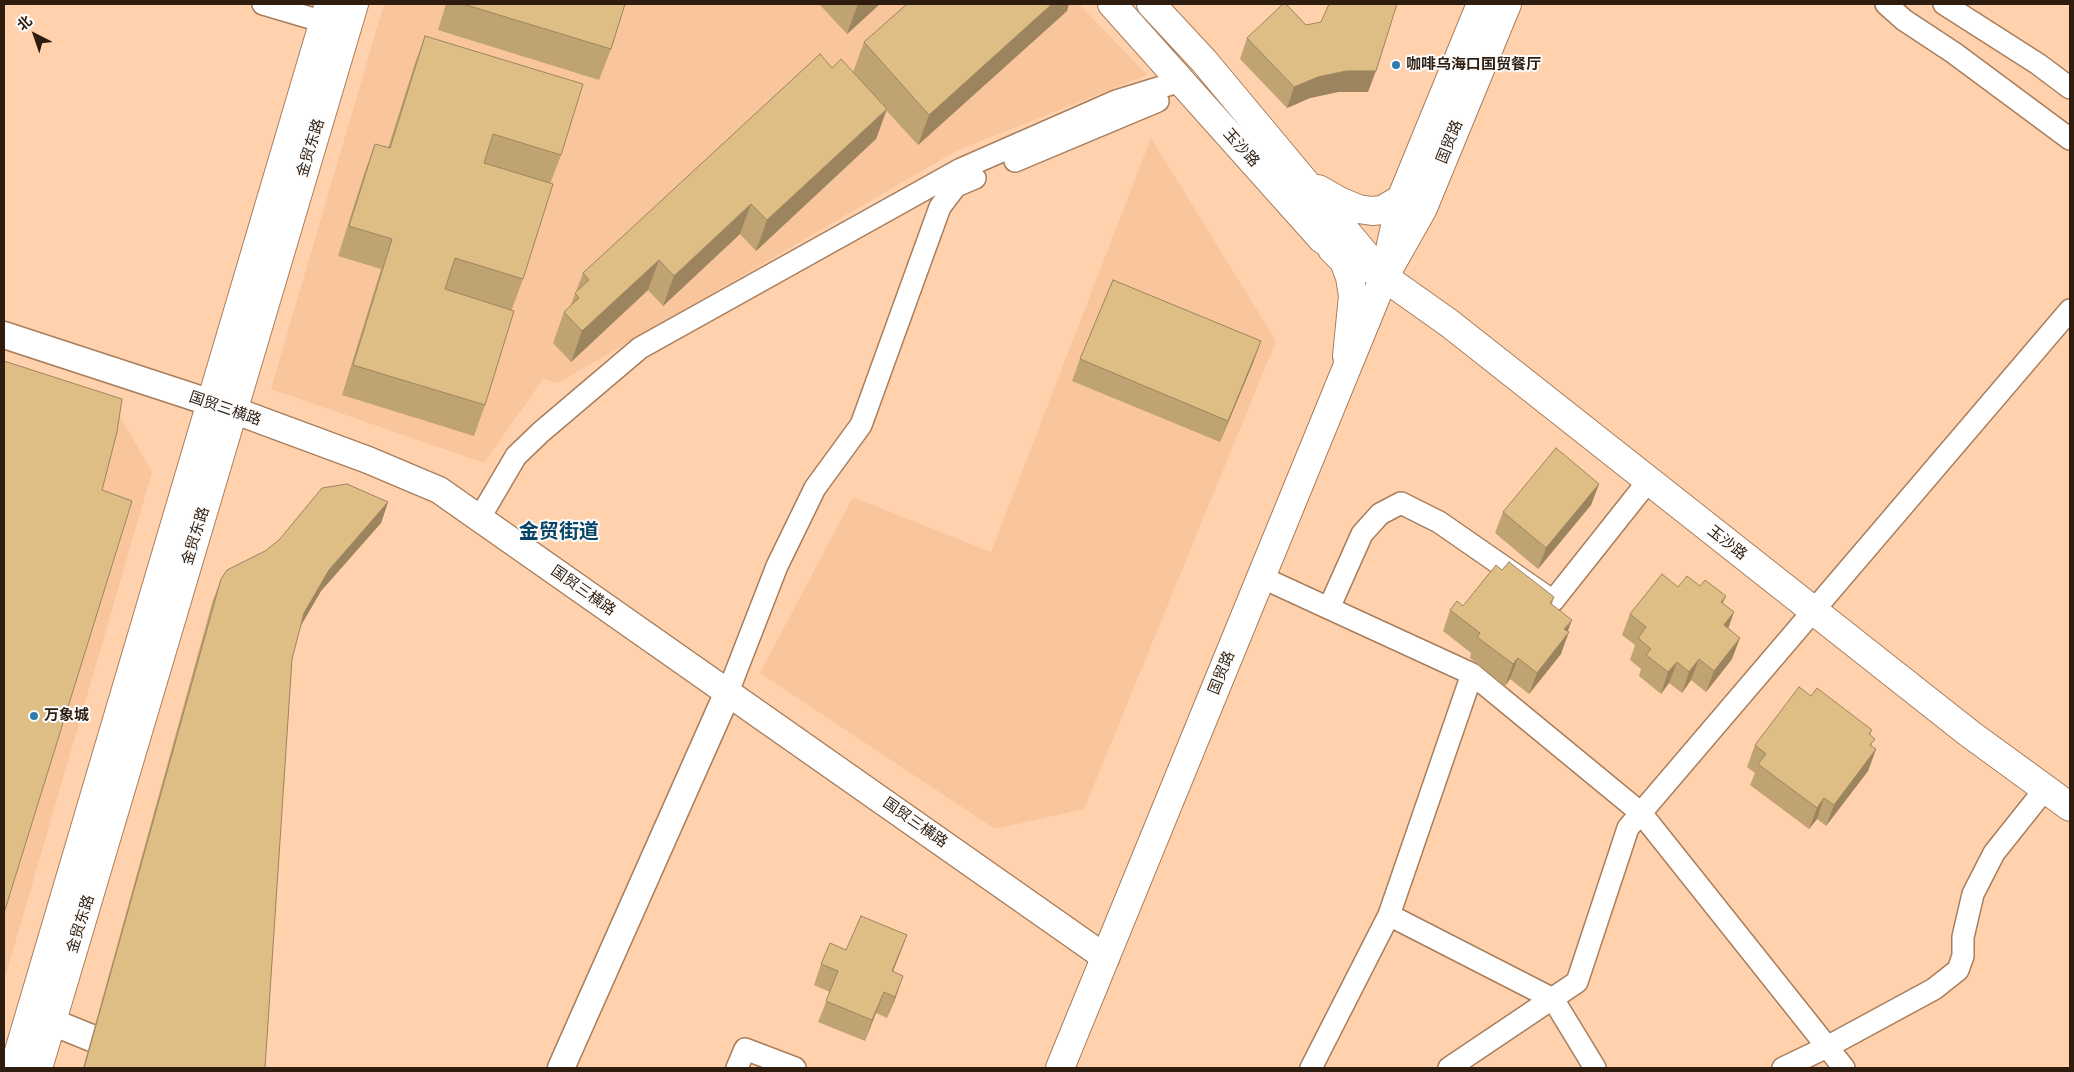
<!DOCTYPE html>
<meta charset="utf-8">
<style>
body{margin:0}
#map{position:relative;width:2074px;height:1072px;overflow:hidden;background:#ffd1ad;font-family:"Fira Sans Condensed","Noto Sans SC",sans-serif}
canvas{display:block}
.frame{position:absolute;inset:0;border:5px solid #2e1d0f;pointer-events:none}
.north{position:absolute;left:10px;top:10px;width:50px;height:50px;-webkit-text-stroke:4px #fcfcfc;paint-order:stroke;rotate:319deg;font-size:14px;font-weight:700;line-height:20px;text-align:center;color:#2e1d0f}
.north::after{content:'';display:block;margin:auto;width:18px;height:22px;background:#2e1d0f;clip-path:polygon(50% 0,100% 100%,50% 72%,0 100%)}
</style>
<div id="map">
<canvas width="2074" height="1072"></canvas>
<div class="frame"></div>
<div class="north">北</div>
</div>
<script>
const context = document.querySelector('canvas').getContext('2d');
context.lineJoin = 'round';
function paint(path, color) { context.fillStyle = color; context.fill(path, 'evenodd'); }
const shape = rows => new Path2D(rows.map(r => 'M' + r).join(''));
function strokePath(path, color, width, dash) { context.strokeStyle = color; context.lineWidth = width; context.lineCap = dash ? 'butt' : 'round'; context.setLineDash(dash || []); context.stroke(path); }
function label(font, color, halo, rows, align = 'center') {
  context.font = font + ' "Fira Sans Condensed","Noto Sans SC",sans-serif'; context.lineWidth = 4; context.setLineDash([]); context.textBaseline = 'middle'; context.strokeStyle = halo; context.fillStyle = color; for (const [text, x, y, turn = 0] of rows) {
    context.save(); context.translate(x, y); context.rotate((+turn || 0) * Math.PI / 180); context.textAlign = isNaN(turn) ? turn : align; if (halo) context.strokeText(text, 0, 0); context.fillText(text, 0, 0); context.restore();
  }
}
paint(shape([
 [384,4,1079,4,1147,75,956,151,558,383,543,379,484,463,271,389],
 [1151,138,1276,341,1084,809,995,829,760,673,853,497,991,552],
 [4,376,113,404,152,472,4,981]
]), '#f8c59c');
const minor = shape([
 [263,4,324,22],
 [1886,4,1904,20,1954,53,2070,139],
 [1944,4,2038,64,2070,88],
 [1015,161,1158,101],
 [479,519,516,456,541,432,640,348,961,169,1116,101,1181,81],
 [1261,577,1472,674,1641,813,1844,1068],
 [1329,608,1362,534,1380,514,1401,503,1439,522,1553,601,1649,480],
 [728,692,777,566,815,488,861,425,940,207,956,186,975,178],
 [1389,915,1553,999,1595,1068],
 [737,1068,745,1049,795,1068],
 [1311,1068,1389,915,1472,674],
 [1449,1068,1577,982,1628,828,2070,310],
 [1783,1068,1827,1047,1934,989,1958,970,1963,956,1963,937,1973,894,1994,853,2045,789]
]);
const tertiary = shape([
 [4,335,233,410,368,460,439,490,1106,958],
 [52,1022,166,1068],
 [561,1068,728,692]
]);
const secondary = shape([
 [1112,4,1322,239,1384,277,1204,61,1151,4],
 [1318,189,1339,201,1358,209,1372,211,1382,210,1401,199],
 [1332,249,1344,261,1350,277,1353,296,1347,356],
 [1384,277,1449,323,1970,734,2070,807],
 [14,1068,329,4],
 [38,1068,354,4]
]);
const primary = shape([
 [1481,4,1401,199,1384,277,1423,208,1507,4],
 [1060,1068,1384,277]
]);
strokePath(minor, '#a87e5c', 24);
strokePath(tertiary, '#a87e5c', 29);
strokePath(secondary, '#a87e5c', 30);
strokePath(primary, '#a87e5c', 30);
strokePath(minor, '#fff', 21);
strokePath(tertiary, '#fff', 26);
strokePath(secondary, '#fff', 28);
strokePath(primary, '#fff', 28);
paint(shape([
 [446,4,625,4,611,49,599,80,438,30],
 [819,4,880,4,847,34],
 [1067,11,918,145,886,110,876,139,756,251,740,234,663,306,648,290,571,362,553,343,564,312,570,307,583,273,832,68,853,72,864,42],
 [1306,25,1368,92,1338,92,1310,98,1287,108,1240,59,1247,38],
 [425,36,561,155,550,184,523,279,512,309,485,405,474,436,342,395,381,269,338,256,364,174,375,144,388,148,414,66],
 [1080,359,1253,363,1220,442,1072,381],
 [1599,484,1591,505,1538,569,1495,533,1503,512],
 [388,502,381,523,321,591,300,627,292,659,265,1068,83,1068,213,600,221,579],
 [1700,586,1726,596,1723,604,1734,612,1728,629,1732,659,1706,692,1691,680,1682,693,1669,683,1661,694,1639,676,1641,669,1630,660,1635,645,1622,635,1630,614,1678,587],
 [1554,597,1552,604,1567,632,1561,654,1529,694,1510,679,1505,686,1470,658,1471,653,1443,631,1450,610,1463,606],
 [1811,696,1872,730,1870,735,1872,747,1876,749,1868,771,1826,826,1817,819,1809,829,1750,785,1755,773,1747,767,1755,745],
 [907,935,893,972,896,997,887,1018,876,1013,865,1041,818,1022,830,992,814,985,821,964,846,950]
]), '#c0a373');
paint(shape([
 [858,4,880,4,847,34],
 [1052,4,1069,4,1067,11,918,145,929,115],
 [1346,71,1376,71,1368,92,1338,92,1310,98,1287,108,1294,87,1318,77],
 [887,109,876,139,756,251,767,220],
 [751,204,740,234,663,306,674,276],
 [659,260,648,290,571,362,582,331],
 [1261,341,1253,363,1220,442,1228,421],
 [1599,484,1591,505,1538,569,1546,548],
 [388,502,381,523,321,591,296,634,304,613,329,570],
 [1734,612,1726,634,1724,625],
 [1572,620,1566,636,1569,632,1561,654,1529,694,1537,673,1564,629],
 [1740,638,1732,659,1706,692,1714,671],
 [1518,658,1510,679,1505,686,1513,664],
 [1699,659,1691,680,1682,693,1689,672],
 [1677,662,1669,683,1661,694,1668,672],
 [1876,749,1868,771,1826,826,1834,805],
 [1824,798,1817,819,1809,829,1817,808],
 [907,935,899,956,884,993,892,971],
 [903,976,896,997,887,1018],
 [884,992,876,1013,865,1041,872,1020]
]), '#9c855e');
const building = shape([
 [463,4,625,4,611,49,463,4],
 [907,4,1052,4,929,115,864,42,907,4],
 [1283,4,1286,4,1306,25,1321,22,1329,4,1397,4,1376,71,1346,71,1318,77,1294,87,1247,38,1283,4],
 [425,36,583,84,561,155,493,134,484,163,553,184,523,279,455,258,445,289,514,311,485,405,353,365,392,239,349,226,375,144,390,148,425,36],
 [820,54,832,68,841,59,887,109,767,220,751,204,674,276,659,260,582,331,564,312,579,298,575,293,589,280,583,273,820,54],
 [1113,280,1261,341,1228,421,1080,359,1113,280],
 [4,361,122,399,117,432,102,490,132,501,4,913,4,361],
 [1556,448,1599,484,1546,548,1503,512,1556,448],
 [347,484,388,502,329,570,304,613,292,659,265,1068,84,1068,221,579,227,570,265,551,279,540,322,488,347,484],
 [1509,562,1554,597,1550,603,1572,620,1564,629,1569,632,1537,673,1518,658,1513,664,1477,637,1480,633,1450,610,1457,601,1463,606,1496,565,1502,570,1509,562],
 [1662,574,1678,587,1687,576,1700,586,1705,580,1726,596,1721,602,1734,612,1724,625,1740,638,1714,671,1699,659,1689,672,1677,662,1668,672,1646,655,1651,649,1638,638,1646,627,1630,614,1662,574],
 [1799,687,1811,696,1817,688,1872,730,1869,734,1875,739,1870,745,1876,749,1834,805,1824,798,1817,808,1758,764,1766,754,1755,745,1799,687],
 [861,916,907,935,892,971,903,976,895,997,884,992,872,1020,826,1001,838,971,821,964,830,943,846,950,861,916]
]);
paint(building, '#dfbe86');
strokePath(building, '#9c855e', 1);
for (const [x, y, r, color] of [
 [1396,65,5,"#2c7dae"],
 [34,716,5,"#2c7dae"]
]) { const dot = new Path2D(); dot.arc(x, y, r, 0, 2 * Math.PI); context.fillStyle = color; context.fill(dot); strokePath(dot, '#fcfcfc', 2); }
label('bold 15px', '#2e1d0f', '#fcfcfc', [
 ["咖啡乌海口国贸餐厅",1406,65],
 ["万象城",44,716]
], 'left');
label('15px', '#2e1d0f', '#fcfcfc', [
 ["国贸路",1450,142,-68],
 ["金贸东路",311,148,-73],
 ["玉沙路",1241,148,48],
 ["国贸三横路",225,409,19],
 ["金贸东路",196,536,-73],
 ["玉沙路",1727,543,38],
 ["国贸三横路",583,591,35],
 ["国贸路",1222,673,-68],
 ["国贸三横路",915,823,35],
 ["金贸东路",81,924,-73]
]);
label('bold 20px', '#094566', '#fcfcfc', [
 ["金贸街道",559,532]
]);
</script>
